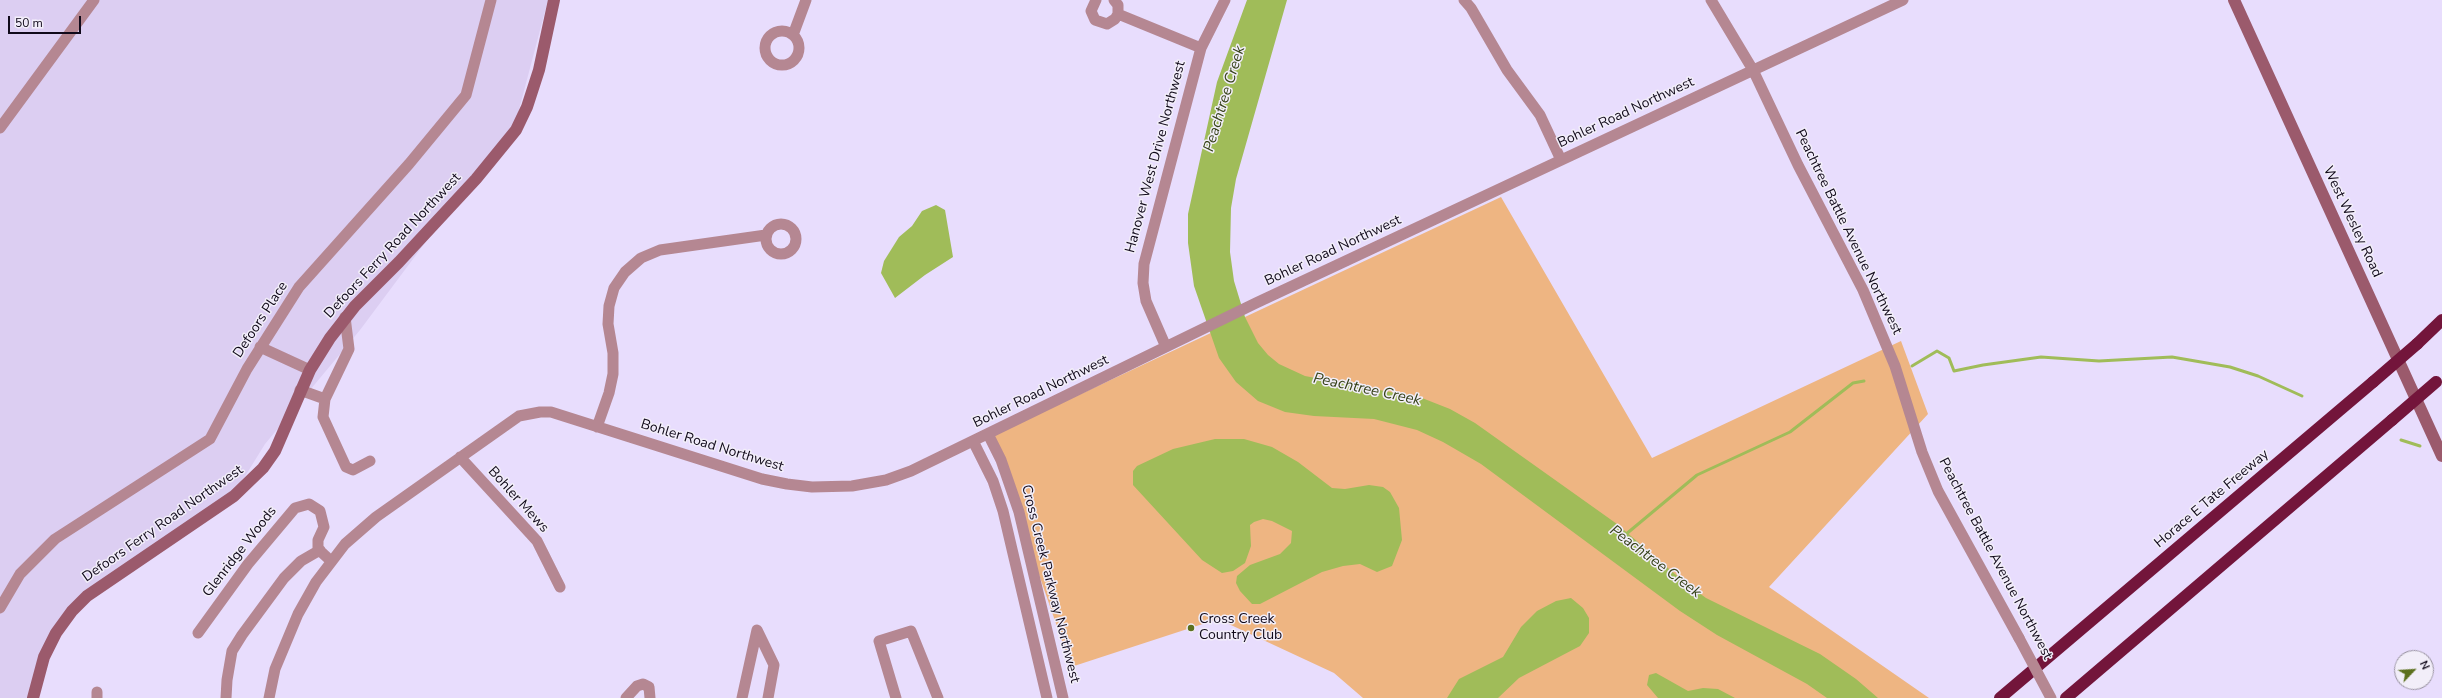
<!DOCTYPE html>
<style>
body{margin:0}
#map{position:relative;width:2442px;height:698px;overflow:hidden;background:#e8ddfd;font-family:"Nunito Sans",sans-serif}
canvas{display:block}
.north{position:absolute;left:2394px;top:650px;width:40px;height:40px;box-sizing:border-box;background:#f2eef9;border:1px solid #9892a0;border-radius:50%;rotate:65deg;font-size:11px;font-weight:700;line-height:16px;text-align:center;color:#10091a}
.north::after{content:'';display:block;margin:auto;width:14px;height:18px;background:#5c701e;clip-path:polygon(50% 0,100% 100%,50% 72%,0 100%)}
.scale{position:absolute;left:8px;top:16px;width:73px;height:18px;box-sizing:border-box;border:2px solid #10091a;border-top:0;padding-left:5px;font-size:12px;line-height:14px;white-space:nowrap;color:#10091a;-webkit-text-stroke:3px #f2eef9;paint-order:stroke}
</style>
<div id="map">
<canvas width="2442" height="698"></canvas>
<div class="north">N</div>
<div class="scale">50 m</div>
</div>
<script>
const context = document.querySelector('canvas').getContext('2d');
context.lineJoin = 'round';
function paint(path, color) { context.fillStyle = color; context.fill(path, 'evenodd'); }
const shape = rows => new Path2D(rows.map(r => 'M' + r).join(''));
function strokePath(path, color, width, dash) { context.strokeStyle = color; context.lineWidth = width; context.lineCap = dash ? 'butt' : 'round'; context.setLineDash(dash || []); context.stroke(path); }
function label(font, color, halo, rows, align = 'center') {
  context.font = font + ' "Nunito Sans",sans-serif'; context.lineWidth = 3; context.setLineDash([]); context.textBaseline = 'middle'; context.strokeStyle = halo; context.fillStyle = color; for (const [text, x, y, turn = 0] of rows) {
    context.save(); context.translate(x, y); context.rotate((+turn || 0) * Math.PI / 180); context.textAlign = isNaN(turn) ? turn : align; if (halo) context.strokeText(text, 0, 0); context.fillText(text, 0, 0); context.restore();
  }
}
paint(shape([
 [0,0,548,0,516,121,360,330,265,444,231,499,81,596,49,646,33,698,0,698]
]), '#dccef2');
paint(shape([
 [1501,197,1652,458,1901,341,1928,414,1769,587,1929,698,1363,698,1334,673,1218,619,1071,667,991,436]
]), '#eeb582');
paint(shape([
 [1247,0,1287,0,1236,179,1231,208,1230,252,1234,281,1245,317,1258,343,1268,355,1279,364,1305,376,1422,398,1450,409,1475,423,1617,524,1683,581,1706,598,1820,654,1856,679,1878,698,1827,698,1807,684,1717,635,1680,611,1481,464,1443,442,1417,430,1374,419,1314,416,1285,412,1258,401,1236,382,1219,358,1194,286,1188,243,1188,214,1217,82],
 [936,205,945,210,953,257,925,275,895,298,881,273,884,261,899,237,912,226,922,211],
 [1215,439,1244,439,1272,447,1298,462,1332,488,1345,489,1369,485,1383,487,1390,492,1399,508,1402,540,1392,566,1377,572,1360,564,1343,566,1322,572,1260,604,1252,604,1240,591,1236,583,1237,576,1250,565,1280,554,1291,543,1292,531,1272,521,1263,519,1254,522,1250,525,1251,546,1245,563,1233,571,1222,573,1202,560,1133,485,1133,471,1137,466,1173,449],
 [1571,598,1583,608,1589,618,1589,633,1580,646,1519,678,1498,698,1447,698,1459,679,1503,657,1521,627,1537,611,1556,601],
 [1656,673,1688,691,1703,688,1718,689,1735,698,1658,698,1647,685,1649,675]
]), '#a0bc59');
strokePath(shape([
 [1912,366,1937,351,1949,358,1954,371,1983,365,2041,357,2099,361,2172,357,2230,367,2258,376,2302,396],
 [2401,440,2420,446],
 [1625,535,1697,475,1790,432,1853,383,1864,381]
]), '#a0bc59', 3);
strokePath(shape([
 [1096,0,1091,11,1095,20,1107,24,1115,19,1118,14,1118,5,1114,0],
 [1464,0,1471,8,1507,70,1540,115,1561,160],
 [1711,0,1753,70,1798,165,1863,290,1895,366,1922,452,1938,491,2019,638],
 [1118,14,1201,48],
 '765 48a17 17 0 1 1 34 0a17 17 0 1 1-34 0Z',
 [793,35,806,0],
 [0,128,94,0],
 '766 239a15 15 0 1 1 30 0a15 15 0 1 1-30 0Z',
 [345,317,349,349,325,399,323,417,346,467,353,470,370,461],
 [260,347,310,370],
 [1166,347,1146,301,1143,283,1144,264,1201,48,1225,0],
 [300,390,325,399],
 [597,427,609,393,613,374,613,353,608,324,609,306,614,288,625,272,641,258,660,250,766,235],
 [988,434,1001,460,1019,512,1063,698],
 [973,441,993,481,1003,511,1047,698],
 [460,457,537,541,560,587],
 [0,608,20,574,55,539,210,439,247,369,299,287,409,164,466,95,491,0],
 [198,633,248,564,295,508,309,504,320,511,324,527,318,540,318,549,331,561],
 [97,692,97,698],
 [226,698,227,680,232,651,242,635,284,578,301,561,320,550],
 [269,698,275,669,298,614,316,582,345,544,376,517,519,416,540,412,551,412,762,479,787,484,812,487,852,486,886,480,911,471,1256,303,1903,0],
 [626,698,637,686,643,684,649,687,650,698],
 [742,698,757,630,774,665,768,698],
 [896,698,879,641,911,631,938,698]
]), '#b58792', 11);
strokePath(shape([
 [2234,0,2442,456],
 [33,698,44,657,56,633,72,611,87,596,234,496,263,468,275,451,310,370,330,338,355,306,399,262,476,179,516,130,527,107,539,70,554,0]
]), '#9b5a6c', 12);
strokePath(shape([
 [2417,344,2442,320],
 [2000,698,2373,382],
 [2066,698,2392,420]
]), '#73153b', 12);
strokePath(shape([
 [2019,638,2051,698]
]), '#b58792', 11);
strokePath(shape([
 [2373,382,2417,344],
 [2392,420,2436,382]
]), '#73153b', 12);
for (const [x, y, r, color] of [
 [1191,628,4,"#5c701e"]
]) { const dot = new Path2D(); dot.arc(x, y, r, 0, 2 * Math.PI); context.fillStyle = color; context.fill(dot); strokePath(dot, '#f2eef9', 1.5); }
label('14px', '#10091a', '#f2eef9', [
 ["Bohler Road Northwest",1626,113,-25],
 ["Hanover West Drive Northwest",1156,157,-75],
 ["West Wesley Road",2352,222,65],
 ["Peachtree Battle Avenue Northwest",1848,232,64],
 ["Defoors Ferry Road Northwest",393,246,-47],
 ["Bohler Road Northwest",1333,251,-25],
 ["Defoors Place",261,320,-57],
 ["Bohler Road Northwest",1041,392,-26],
 ["Bohler Road Northwest",712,446,17],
 ["Horace E Tate Freeway",2212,499,-40],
 ["Bohler Mews",518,500,48],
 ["Defoors Ferry Road Northwest",163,524,-35],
 ["Glenridge Woods",240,552,-52],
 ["Peachtree Battle Avenue Northwest",1995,559,62],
 ["Cross Creek Parkway Northwest",1050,584,76]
]);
label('14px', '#10091a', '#f2eef9', [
 ["Cross Creek",1199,620],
 ["Country Club",1199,636]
], 'left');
label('italic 15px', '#364219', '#f2eef9', [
 ["Peachtree Creek",1225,99,-73],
 ["Peachtree Creek",1367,390,12],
 ["Peachtree Creek",1655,562,37]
]);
</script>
